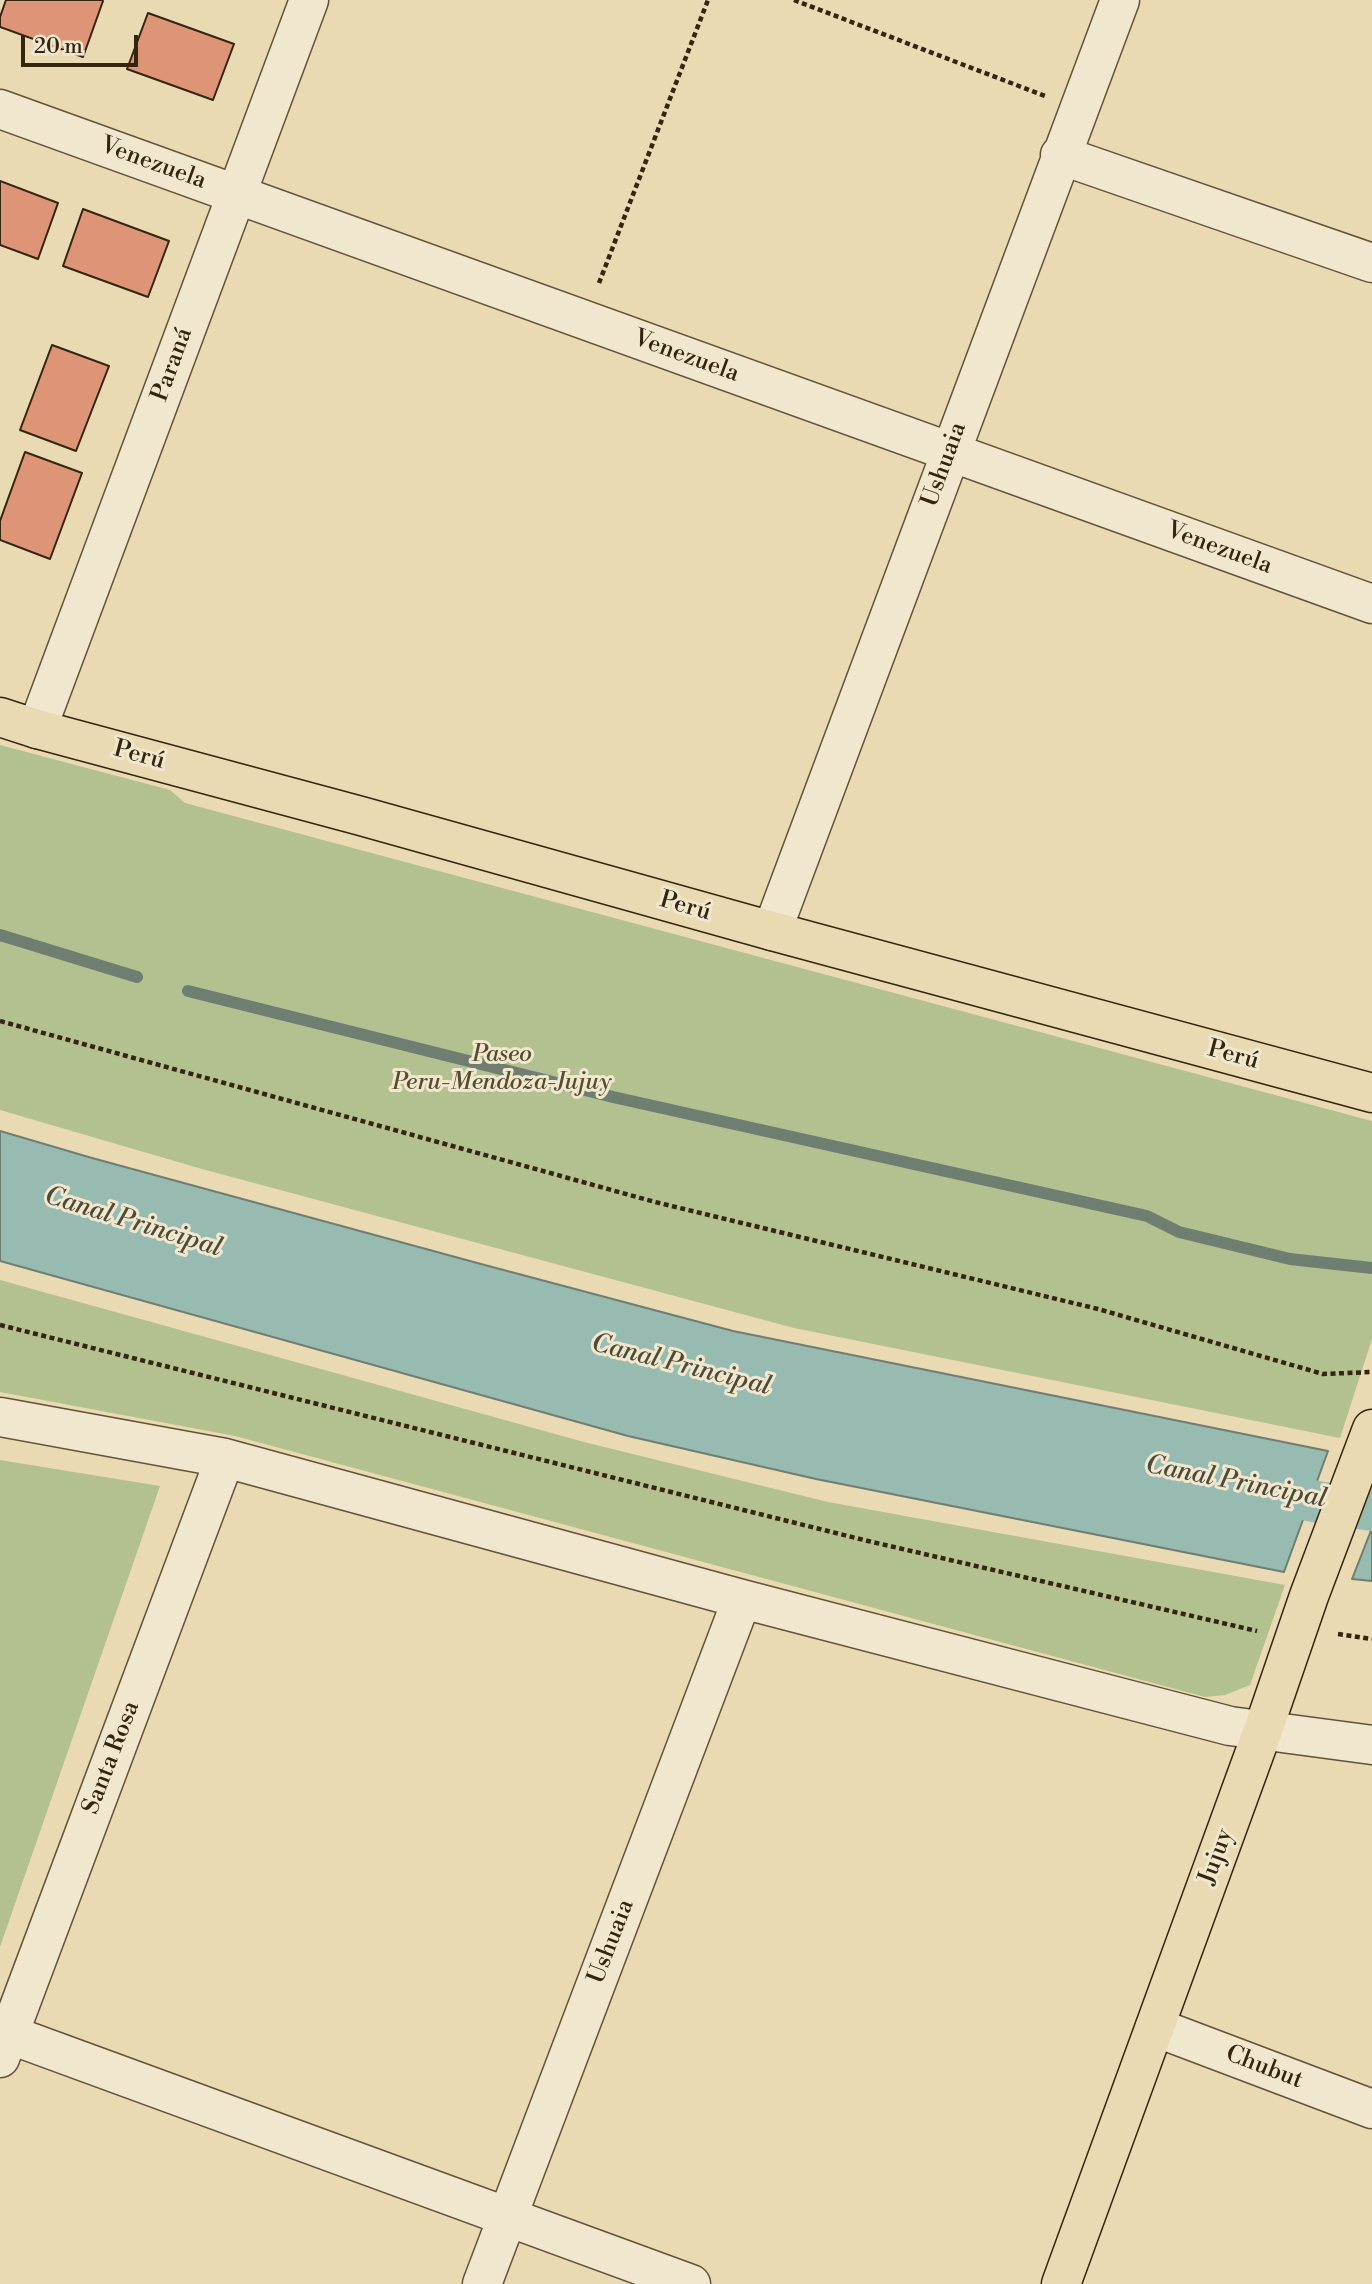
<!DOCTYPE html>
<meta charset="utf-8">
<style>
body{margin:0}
#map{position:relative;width:1372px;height:2284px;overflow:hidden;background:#e9dab3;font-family:"Libre Bodoni",serif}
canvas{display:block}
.scale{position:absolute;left:21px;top:35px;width:117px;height:32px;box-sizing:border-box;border:4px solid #34250f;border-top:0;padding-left:9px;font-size:21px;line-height:24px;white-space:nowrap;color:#34250f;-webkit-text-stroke:5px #f1e7ce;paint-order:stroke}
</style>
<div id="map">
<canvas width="1372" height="2284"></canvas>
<div class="scale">20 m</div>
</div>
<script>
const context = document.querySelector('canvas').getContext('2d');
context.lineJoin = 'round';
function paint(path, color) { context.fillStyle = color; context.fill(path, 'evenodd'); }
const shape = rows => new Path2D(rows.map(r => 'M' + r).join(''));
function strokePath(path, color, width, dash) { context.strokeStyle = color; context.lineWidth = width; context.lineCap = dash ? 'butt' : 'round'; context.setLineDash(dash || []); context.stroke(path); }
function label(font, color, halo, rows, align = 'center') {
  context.font = font + ' "Libre Bodoni",serif'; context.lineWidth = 6; context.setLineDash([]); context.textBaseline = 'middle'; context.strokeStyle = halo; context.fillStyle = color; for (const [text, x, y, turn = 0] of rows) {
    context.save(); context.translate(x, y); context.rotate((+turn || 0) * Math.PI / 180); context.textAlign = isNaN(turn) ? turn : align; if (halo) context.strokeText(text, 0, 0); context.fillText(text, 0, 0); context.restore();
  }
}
paint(shape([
 [0,745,170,790,185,803,1372,1121,1372,1339,1340,1438,794,1328,202,1169,0,1110],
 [0,1280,584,1442,828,1502,1285,1585,1250,1685,1225,1695,1205,1697,235,1436,0,1392],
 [0,1460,160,1486,0,1947]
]), '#b3c08f');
const water = shape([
 [0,1131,92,1158,481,1264,733,1331,1328,1451,1284,1572,816,1479,628,1436,0,1261,0,1131],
 [1372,1528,1372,1581,1352,1579,1372,1528]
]);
paint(water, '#97bab1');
strokePath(water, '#6f7e70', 2);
strokePath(shape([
 [0,935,137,977],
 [188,991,613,1097,1147,1216,1179,1232,1290,1259,1372,1268]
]), '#6f7e70', 12);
strokePath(shape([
 [1254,1489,1323,1503,1372,1510]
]), '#97bab1', 42);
const building = shape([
 [6,0,102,0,103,1,83,57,0,27,0,17,6,0],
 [148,13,234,44,213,100,127,69,148,13],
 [0,181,58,203,38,259,0,245,0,181],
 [83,209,169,241,148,297,63,266,83,209],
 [52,345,109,366,76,451,20,430,52,345],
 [25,452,82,473,50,559,0,540,0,521,25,452]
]);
paint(building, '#de9477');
strokePath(building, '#34250f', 2);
const minor = shape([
 [0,109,1372,604],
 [1060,155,1372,263],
 [37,729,309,0],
 [772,931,1120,0],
 [0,1417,225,1458,742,1599,1230,1726,1372,1745],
 [1155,2027,1372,2109],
 [0,2031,691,2284],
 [0,2058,225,1458],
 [482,2284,742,1599]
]);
const major = shape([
 [0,717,37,729,361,816,772,931,1372,1093],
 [1061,2284,1263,1730,1309,1596,1372,1429]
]);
strokePath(minor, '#615238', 41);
strokePath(major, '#34250f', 41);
strokePath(shape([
 [794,0,1045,96],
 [599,283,708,0],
 [0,1021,655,1202,1098,1309,1323,1374,1372,1372],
 [0,1325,868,1541,1257,1631],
 [1338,1634,1372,1639]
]), '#34250f', 4.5, [5, 3.5]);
strokePath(minor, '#f1e7ce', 38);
strokePath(major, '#e9dab3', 38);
label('24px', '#34250f', '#f1e7ce', [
 ["Venezuela",153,164,20],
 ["Venezuela",686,357,20],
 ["Paraná",173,365,-70],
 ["Ushuaia",945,465,-70],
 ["Venezuela",1219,549,20],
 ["Perú",139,756,15],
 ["Perú",685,907,16],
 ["Perú",1233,1056,15],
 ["Santa Rosa",112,1758,-69],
 ["Jujuy",1217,1857,-70],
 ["Ushuaia",612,1942,-69],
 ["Chubut",1264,2068,21]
]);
label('italic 24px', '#544c2f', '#f1e7ce', [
 ["Paseo",502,1055],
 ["Peru-Mendoza-Jujuy",502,1083]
]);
label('italic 26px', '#4d4a38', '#f1e7ce', [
 ["Canal Principal",133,1223,17],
 ["Canal Principal",681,1366,14],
 ["Canal Principal",1236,1483,11]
]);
</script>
